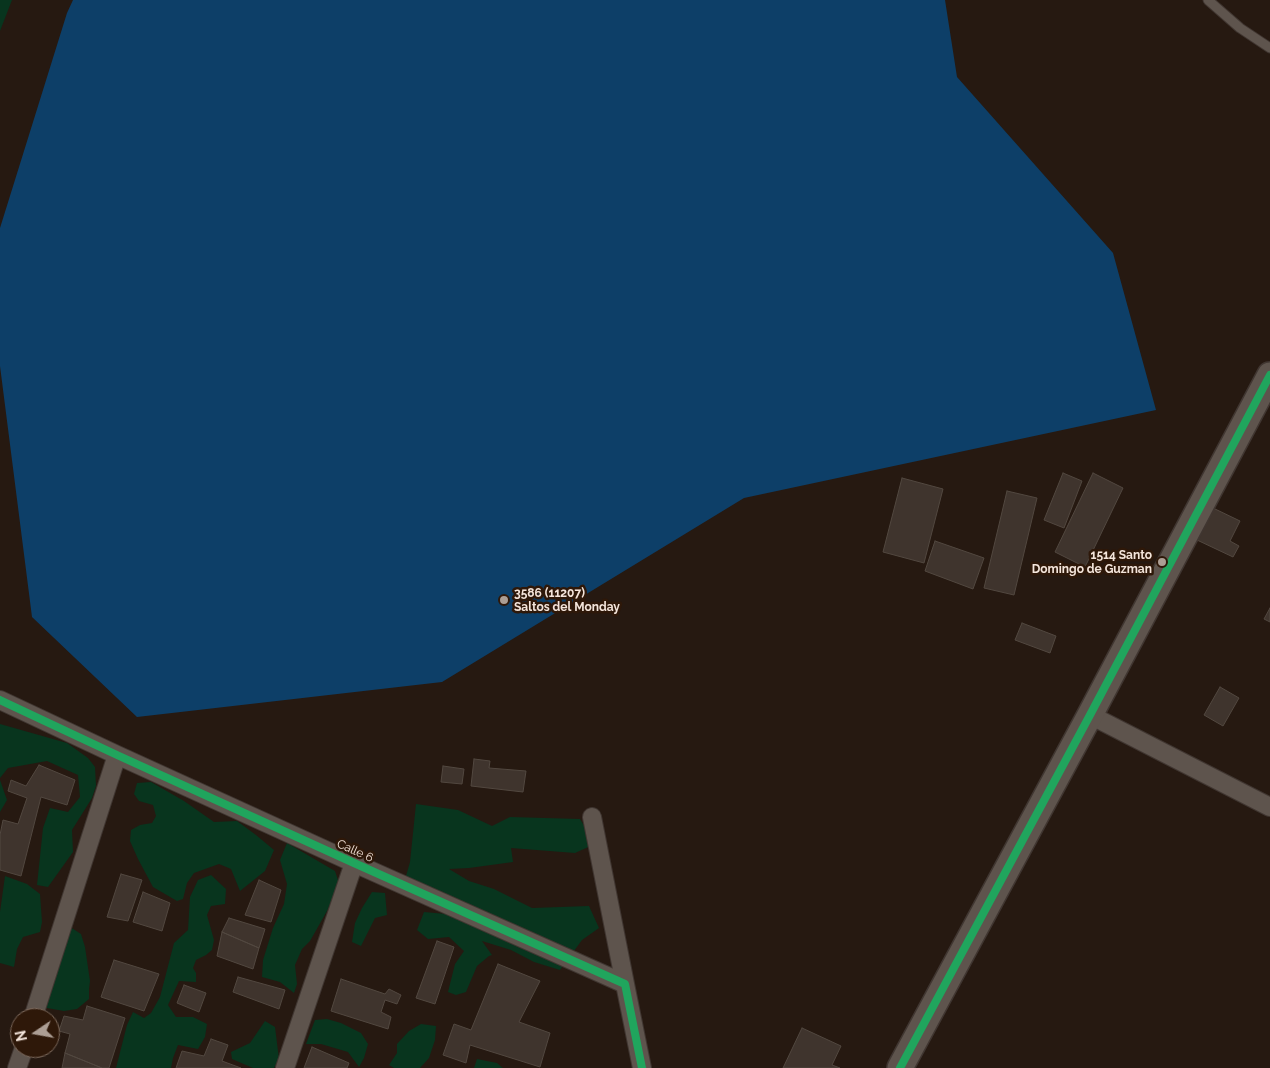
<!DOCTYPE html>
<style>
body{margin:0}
#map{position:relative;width:1270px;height:1068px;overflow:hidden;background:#261911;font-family:Raleway,sans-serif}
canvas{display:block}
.north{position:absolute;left:10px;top:1008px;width:50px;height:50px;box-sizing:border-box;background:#2e1809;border:1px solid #7d6a5d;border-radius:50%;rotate:258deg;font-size:14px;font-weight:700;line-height:20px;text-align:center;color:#f4e5db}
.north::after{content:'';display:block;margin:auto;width:18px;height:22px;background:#ac9e94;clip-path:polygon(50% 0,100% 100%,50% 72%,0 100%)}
</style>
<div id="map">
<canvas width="1270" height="1068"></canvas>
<div class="north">N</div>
</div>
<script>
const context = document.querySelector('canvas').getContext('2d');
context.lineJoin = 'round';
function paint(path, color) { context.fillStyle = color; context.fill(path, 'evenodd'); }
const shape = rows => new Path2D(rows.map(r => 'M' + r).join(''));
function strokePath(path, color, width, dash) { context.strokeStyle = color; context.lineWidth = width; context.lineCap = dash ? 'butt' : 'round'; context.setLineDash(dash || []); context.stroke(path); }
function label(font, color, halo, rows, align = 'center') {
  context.font = font + ' Raleway,sans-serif'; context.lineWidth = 5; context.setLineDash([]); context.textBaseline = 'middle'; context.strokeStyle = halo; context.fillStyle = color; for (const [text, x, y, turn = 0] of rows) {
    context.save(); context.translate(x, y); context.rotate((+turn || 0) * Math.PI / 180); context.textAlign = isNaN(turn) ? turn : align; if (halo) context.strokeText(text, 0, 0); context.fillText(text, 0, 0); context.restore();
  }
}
paint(shape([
 [0,0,12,0,0,31],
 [0,724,67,743,88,758,95,767,96,786,92,798,72,830,73,852,48,887,37,885,43,828,50,808,68,812,80,797,78,775,47,761,8,768,0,778],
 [0,780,7,800,0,812],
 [151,782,184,801,214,822,237,821,256,835,274,850,265,871,240,891,231,869,219,864,194,873,187,883,183,899,177,901,153,887,138,859,130,841,131,830,140,825,152,823,156,816,153,805,139,801,134,794,137,783],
 [416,804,458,810,492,826,510,817,580,819,595,844,575,853,511,848,513,862,469,868,449,869,469,881,494,889,532,908,589,906,599,928,582,940,560,970,534,962,511,950,482,941,492,955,489,956,477,966,466,992,456,995,448,992,455,964,464,951,449,937,428,939,417,930,424,912,446,914,406,876,410,862],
 [287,843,335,871,339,883,327,911,310,941,302,949,295,965,297,984,294,993,280,982,262,977,263,960,273,928,284,904,287,884,280,860],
 [211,875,226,889,225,904,211,906,207,915,214,940,212,950,206,955,196,960,193,968,196,973,196,982,179,981,168,1005,176,1017,193,1017,207,1024,205,1037,198,1049,178,1045,173,1058,171,1068,116,1068,127,1025,133,1012,144,1018,151,1013,160,997,174,943,188,930,190,897,198,880],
 [5,876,27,884,40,894,42,922,40,932,23,937,17,949,14,967,0,963,0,912],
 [372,892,385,893,387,915,375,918,361,946,352,942,355,923,362,908],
 [67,925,81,934,85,947,90,981,89,989,89,999,77,1009,64,1011,41,1007,50,975,62,955],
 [327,1019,341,1023,361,1033,368,1044,364,1058,359,1067,348,1052,321,1044,306,1044,315,1020],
 [265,1021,275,1027,279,1059,274,1068,253,1068,232,1059,231,1052,250,1043],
 [421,1024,436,1026,435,1040,429,1058,420,1068,394,1068,389,1065,397,1053,397,1044,409,1031],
 [477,1059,497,1063,503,1068,474,1068]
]), '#08351e');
paint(shape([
 [73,0,945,0,957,77,1113,253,1156,410,744,498,442,682,137,717,32,617,0,366,0,228,67,13]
]), '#0d3f68');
const building = shape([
 [1063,473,1082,481,1064,528,1044,520,1063,473],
 [1093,473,1123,488,1085,567,1055,552,1093,473],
 [902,478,943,489,924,563,883,552,902,478],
 [1007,491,1037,498,1014,595,984,588,1007,491],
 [1213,508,1240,521,1230,541,1239,546,1233,557,1197,540,1213,508],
 [935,541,984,558,973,589,925,571,935,541],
 [1270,608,1270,622,1264,619,1270,608],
 [1022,623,1056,636,1050,653,1015,640,1022,623],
 [1220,687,1239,698,1223,726,1204,715,1220,687],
 [474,759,490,761,489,768,526,771,523,792,471,786,474,759],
 [39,765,75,780,67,805,41,797,21,876,0,870,0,835,3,820,18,824,27,798,8,791,11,780,26,786,39,765],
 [443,766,464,769,462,784,441,782,443,766],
 [121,874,142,880,128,921,107,917,121,874],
 [259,880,281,890,271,922,245,915,259,880],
 [143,892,170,903,162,931,133,922,143,892],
 [229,918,265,929,259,948,222,932,229,918],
 [222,932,259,948,253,969,217,956,222,932],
 [437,941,454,947,435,1004,416,998,437,941],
 [114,960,159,974,144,1011,101,997,114,960],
 [498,964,540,981,519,1022,550,1033,540,1067,470,1045,466,1063,443,1055,454,1024,471,1030,498,964],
 [238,977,285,990,279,1009,233,992,238,977],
 [341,979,385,994,389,989,401,995,397,1004,385,1000,381,1012,391,1017,388,1029,331,1011,341,979],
 [184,985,206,993,199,1012,177,1003,184,985],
 [87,1006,125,1018,109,1068,102,1068,65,1053,70,1034,59,1031,64,1016,83,1020,87,1006],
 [802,1028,841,1046,832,1065,840,1068,783,1068,802,1028],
 [211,1039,228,1045,222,1061,241,1068,176,1068,182,1051,204,1056,211,1039],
 [312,1047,349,1063,347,1068,304,1068,312,1047],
 [65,1053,102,1068,62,1068,65,1053]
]);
paint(building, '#3f342d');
strokePath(building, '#524840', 1);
const lane = shape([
 [1208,0,1240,28,1270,48]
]);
const street = shape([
 [0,700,117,755,354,863,625,984,642,1068],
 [1090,715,1270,807],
 [592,817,625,984],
 [33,1018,117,755],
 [17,1068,24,1048],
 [285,1068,354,863]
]);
const secondary = shape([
 [900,1068,1090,715,1270,375]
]);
strokePath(lane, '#403631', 11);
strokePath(street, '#403631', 20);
strokePath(secondary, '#403631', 28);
strokePath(lane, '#5e544d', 9);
strokePath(street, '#5e544d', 18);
strokePath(secondary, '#5e544d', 25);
strokePath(shape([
 [0,700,117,755,354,863,625,984,642,1068],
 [900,1068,1090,715,1270,375]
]), '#20a55d', 8);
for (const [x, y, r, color] of [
 [1162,562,5,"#ac9e94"],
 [504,600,5,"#ac9e94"]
]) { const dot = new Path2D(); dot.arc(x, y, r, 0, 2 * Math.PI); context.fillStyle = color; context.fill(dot); strokePath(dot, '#2e1809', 2); }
label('bold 12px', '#f4e5db', '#2e1809', [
 ["1514 Santo",1152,555],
 ["Domingo de Guzman",1152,569],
 ["3586 (11207)",514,593,"left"],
 ["Saltos del Monday",514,607,"left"]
], 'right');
label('12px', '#f4e5db', '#2e1809', [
 ["Calle 6",355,851,24]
]);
</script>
